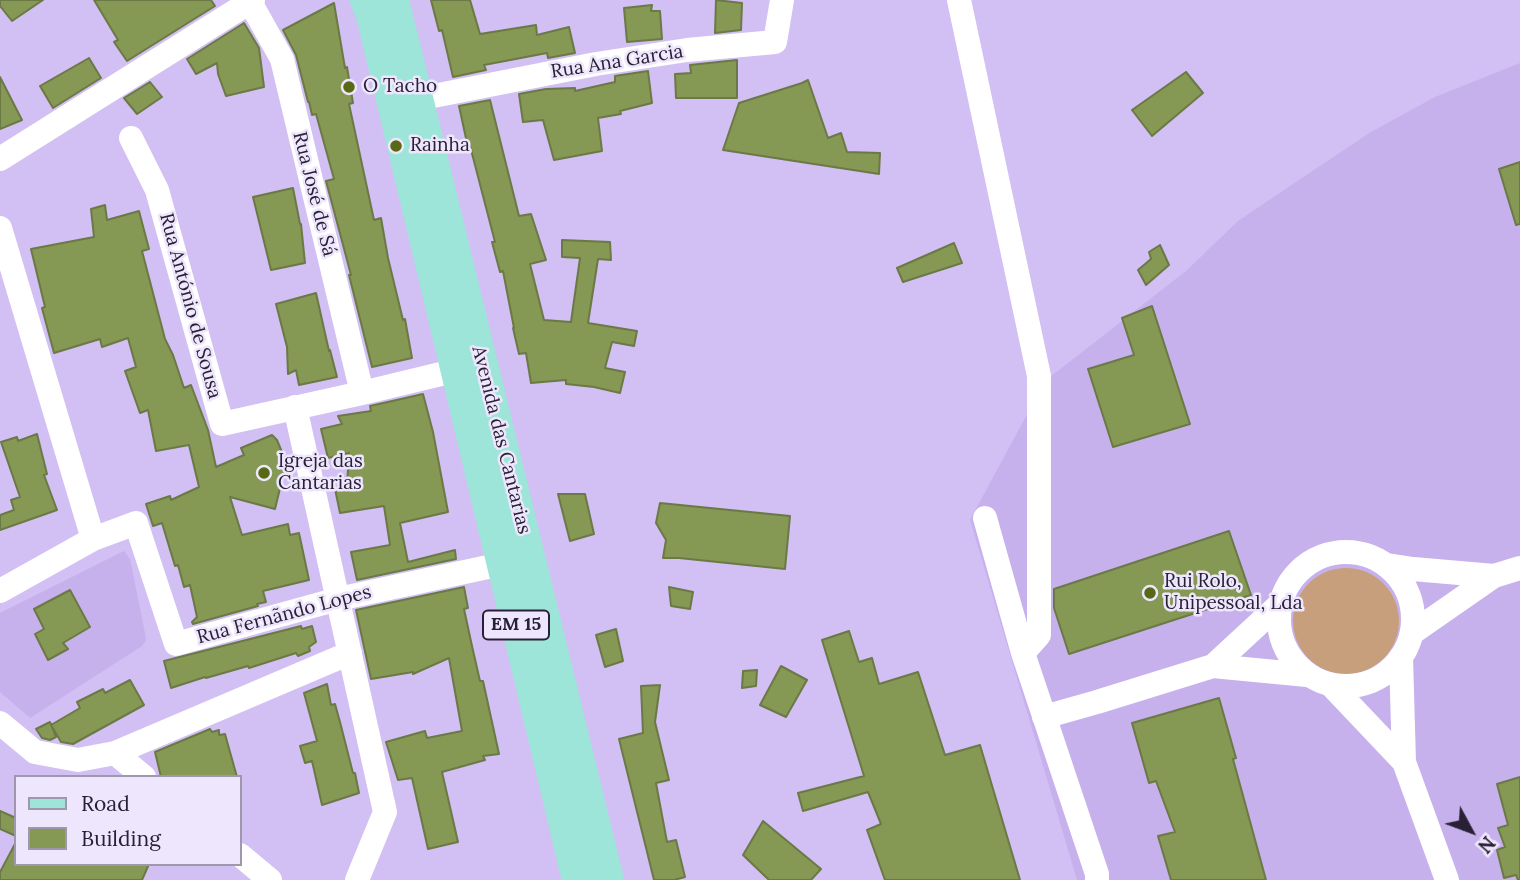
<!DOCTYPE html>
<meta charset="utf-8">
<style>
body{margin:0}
#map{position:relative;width:1520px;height:880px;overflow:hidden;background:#d2bff4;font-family:Lora,serif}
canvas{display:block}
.legend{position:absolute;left:14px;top:775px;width:228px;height:91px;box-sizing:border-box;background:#eee6fc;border:2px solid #9f97ac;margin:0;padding:9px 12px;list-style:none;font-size:21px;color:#282034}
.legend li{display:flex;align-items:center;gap:14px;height:35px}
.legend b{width:35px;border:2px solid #9f97ac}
.north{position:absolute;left:1436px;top:796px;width:70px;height:70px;-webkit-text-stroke:5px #eee6fc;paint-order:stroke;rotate:131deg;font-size:19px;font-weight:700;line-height:28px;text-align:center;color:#282034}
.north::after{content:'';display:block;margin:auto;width:24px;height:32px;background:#282034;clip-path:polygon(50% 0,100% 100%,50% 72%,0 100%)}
</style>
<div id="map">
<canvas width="1520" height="880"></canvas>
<ul class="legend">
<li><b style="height:9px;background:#9de5d9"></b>Road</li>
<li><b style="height:19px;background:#859854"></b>Building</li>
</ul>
<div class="north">N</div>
</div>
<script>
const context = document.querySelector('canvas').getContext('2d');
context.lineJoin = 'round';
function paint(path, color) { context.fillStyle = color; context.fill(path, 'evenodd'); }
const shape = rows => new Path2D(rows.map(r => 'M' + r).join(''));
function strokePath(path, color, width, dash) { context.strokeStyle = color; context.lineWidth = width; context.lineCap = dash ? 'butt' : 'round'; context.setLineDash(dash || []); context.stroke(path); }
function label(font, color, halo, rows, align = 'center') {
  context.font = font + ' Lora,serif'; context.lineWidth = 5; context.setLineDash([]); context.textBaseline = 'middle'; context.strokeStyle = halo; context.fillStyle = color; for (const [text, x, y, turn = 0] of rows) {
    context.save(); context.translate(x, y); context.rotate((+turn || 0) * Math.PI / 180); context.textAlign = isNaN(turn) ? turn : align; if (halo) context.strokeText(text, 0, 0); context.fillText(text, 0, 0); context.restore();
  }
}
paint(shape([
 [1520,63,1520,880,1077,880,970,520,1045,381,1186,271,1238,221,1302,178,1371,132,1435,97],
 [124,551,130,559,146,638,145,642,142,646,30,718,0,692,0,613]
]), '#c7b1ed');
paint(shape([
 '1293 621a53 53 0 1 1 106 0a53 53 0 1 1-106 0Z'
]), '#c79f7d');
const building = shape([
 [0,0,43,0,12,21,0,6,0,0],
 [94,0,211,0,215,6,127,61,114,42,118,40,94,0],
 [431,0,470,0,480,34,536,25,537,35,569,27,575,53,548,58,547,53,484,65,486,70,453,77,442,30,439,31,431,0],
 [716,0,742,3,741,30,715,33,716,0],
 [334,3,345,68,347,67,353,103,349,104,374,220,381,218,388,258,403,320,405,319,412,358,372,367,349,275,351,275,326,181,334,179,316,114,312,115,309,102,308,102,296,55,283,30,334,3],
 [652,5,651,11,660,11,662,39,627,42,624,8,652,5],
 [244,23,259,48,264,87,226,96,218,74,217,63,196,74,187,59,244,23],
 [89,58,101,78,53,108,40,86,89,58],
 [737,60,737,98,676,98,675,74,691,73,690,65,737,60],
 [648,71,652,103,620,111,621,114,598,118,602,151,554,160,543,120,523,122,519,94,546,89,575,88,575,91,615,82,615,76,648,71],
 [1186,72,1203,93,1152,136,1132,110,1186,72],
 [0,77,22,120,0,129,0,77],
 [808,80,828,138,841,133,847,152,880,153,879,174,723,150,739,103,802,83,808,80],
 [150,82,162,97,137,114,124,98,150,82],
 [490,100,519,216,531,214,546,260,530,264,544,320,571,322,580,258,562,257,562,240,610,242,611,260,598,259,588,323,637,331,634,346,612,342,605,368,625,372,620,393,594,387,566,384,566,380,531,383,526,353,519,354,513,328,514,328,503,271,500,272,492,242,495,242,469,142,467,143,459,106,490,100],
 [1520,162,1520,224,1516,225,1499,169,1520,162],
 [293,188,300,224,301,224,305,263,271,270,253,197,293,188],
 [105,205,107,220,139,211,149,249,142,251,165,339,173,355,184,388,191,385,208,430,216,467,244,455,241,448,272,435,277,440,286,462,283,463,284,472,275,509,230,497,242,535,288,524,290,535,299,533,309,580,263,591,266,602,257,604,258,606,193,624,192,622,197,617,190,585,184,587,178,565,175,566,162,523,153,526,146,504,170,496,171,500,199,487,189,445,156,451,148,410,140,413,125,371,136,367,128,338,102,347,100,339,54,353,42,308,45,307,31,249,94,237,91,209,105,205],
 [954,243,962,263,903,282,897,268,954,243],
 [1160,245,1169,265,1146,285,1138,270,1151,259,1149,252,1160,245],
 [316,293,329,351,330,350,337,377,299,385,296,370,288,374,287,347,276,304,316,293],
 [1152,306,1190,424,1113,447,1088,369,1134,355,1122,318,1152,306],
 [423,394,433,432,448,512,400,523,408,562,455,550,456,559,357,580,351,552,390,545,384,506,340,513,335,489,347,485,349,453,328,458,321,429,342,424,338,416,371,411,370,406,423,394],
 [37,434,47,474,44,475,57,510,0,530,0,515,14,510,11,500,20,497,1,442,17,437,18,441,37,434],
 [558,494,585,494,594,534,570,541,558,494],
 [660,503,790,516,785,569,679,558,663,558,666,540,656,523,660,503],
 [1229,531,1251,595,1069,654,1054,608,1054,589,1229,531],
 [464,587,468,608,464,609,472,646,480,681,483,681,499,754,483,756,485,760,442,772,458,842,428,849,412,778,398,780,386,742,425,731,427,738,462,731,449,658,413,674,413,672,371,679,356,610,464,587],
 [669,587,693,592,690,609,671,606,669,587],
 [70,590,90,627,63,643,68,649,48,660,35,634,44,629,34,609,70,590],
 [301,626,302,629,312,626,316,642,309,647,310,651,298,656,296,653,249,668,248,666,206,678,205,677,171,688,164,661,301,626],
 [616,629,623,661,605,667,596,635,616,629],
 [849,631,859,662,872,658,879,684,918,672,945,755,980,745,1020,880,885,880,867,830,881,824,868,792,803,811,798,793,864,776,822,640,849,631],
 [781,666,807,680,786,717,760,705,781,666],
 [757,670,756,686,742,688,743,671,757,670],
 [130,680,144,705,73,744,61,742,51,725,80,708,77,702,103,689,105,693,130,680],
 [327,684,331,705,335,704,340,722,353,773,355,773,359,793,322,805,312,761,305,763,300,746,317,741,304,693,327,684],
 [660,685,655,722,669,780,656,783,667,842,676,840,685,877,674,880,654,880,619,739,643,733,641,686,660,685],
 [1219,698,1236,758,1233,759,1266,880,1171,880,1158,836,1175,832,1156,781,1149,783,1132,723,1219,698],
 [50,722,56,737,50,740,42,738,36,729,50,722],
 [210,729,212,732,219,730,219,735,225,734,237,777,161,777,155,752,210,729],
 [1520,777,1520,880,1518,880,1516,875,1504,878,1497,850,1505,847,1498,828,1508,825,1497,784,1520,777],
 [0,811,16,818,16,836,0,829,0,811],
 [763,821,821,869,811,880,769,880,743,855,763,821],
 [16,842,16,864,149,864,142,880,0,880,0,872,16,842]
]);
paint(building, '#859854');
strokePath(building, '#6b7946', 2);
strokePath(shape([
 [959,0,1039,376,1039,635,1023,653],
 [250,2,282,59,362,393],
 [418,99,596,64,687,50,775,42,782,0],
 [131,138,157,190,222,424,362,393,474,366],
 [0,159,253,0],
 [0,228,93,539],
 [295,407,385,812,357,880],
 [985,518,1023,653,1097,874,1097,880],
 '1279 619a67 67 0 1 1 134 0a67 67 0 1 1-134 0Z',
 [1387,565,1413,569,1494,576],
 [0,591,93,539,136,523,176,644,338,599,502,564],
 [1412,633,1494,576,1520,568],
 [1401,657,1404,762,1447,880],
 [1213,666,1279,605],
 [1331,685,1404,762],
 [1044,717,1097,702,1213,666,1307,675],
 [0,723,35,752,78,760,115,753,144,777],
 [115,753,350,653],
 [240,855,270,880]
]), '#fff', 24);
strokePath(shape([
 [366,0,372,15,578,880],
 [393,0,608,880]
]), '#9de5d9', 32);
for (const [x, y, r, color] of [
 [349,87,7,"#576915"],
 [396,146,7,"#576915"],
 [264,473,7,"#576915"],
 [1150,593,7,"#576915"]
]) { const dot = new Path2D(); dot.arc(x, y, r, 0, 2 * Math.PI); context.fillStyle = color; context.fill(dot); strokePath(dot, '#eee6fc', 2.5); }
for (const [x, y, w] of [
 [516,625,66]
]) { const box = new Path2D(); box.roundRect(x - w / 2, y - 14.5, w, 29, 5); context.fillStyle = '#eee6fc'; context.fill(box); strokePath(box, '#282034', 2); }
label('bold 18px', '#282034', null, [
 ["EM 15",516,625]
]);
label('19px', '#282034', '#eee6fc', [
 ["Rua Ana Garcia",617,62,-9],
 ["Rua José de Sá",314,194,76],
 ["Rua António de Sousa",190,306,75],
 ["Avenida das Cantarias",501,440,76],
 ["Rua Fernãndo Lopes",284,615,-15]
]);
label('19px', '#282034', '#eee6fc', [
 ["O Tacho",363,87],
 ["Rainha",410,146],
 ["Igreja das",278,462],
 ["Cantarias",278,484],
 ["Rui Rolo,",1164,582],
 ["Unipessoal, Lda",1164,604]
], 'left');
</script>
